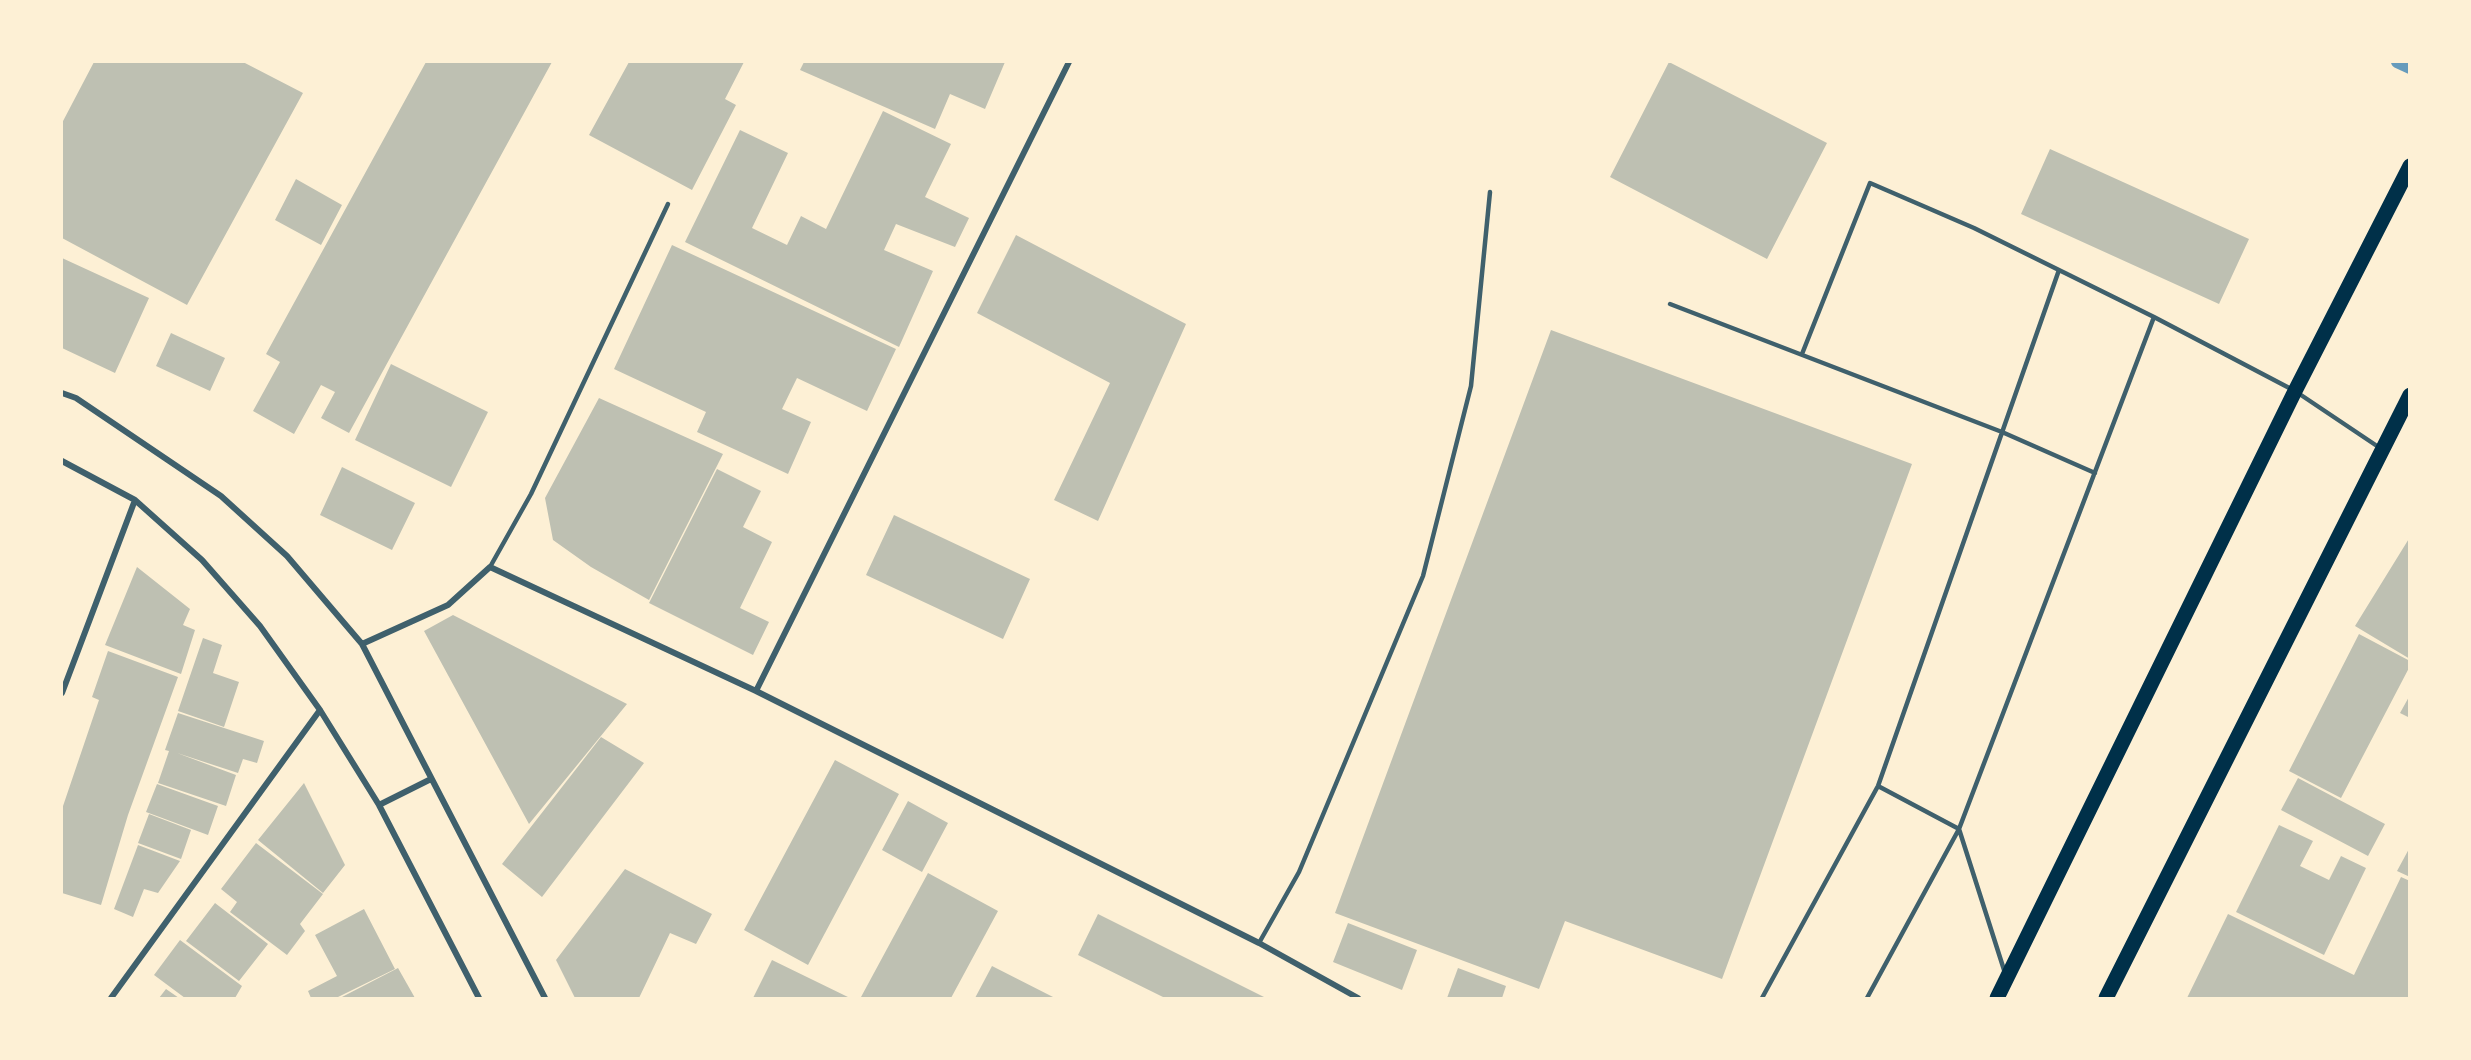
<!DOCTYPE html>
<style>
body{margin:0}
#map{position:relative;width:2471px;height:1060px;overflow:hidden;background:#fdf0d5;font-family:"Roboto Condensed",sans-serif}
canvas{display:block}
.frame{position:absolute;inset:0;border:63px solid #fdf0d5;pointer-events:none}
</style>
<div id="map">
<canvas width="2471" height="1060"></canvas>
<div class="frame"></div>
</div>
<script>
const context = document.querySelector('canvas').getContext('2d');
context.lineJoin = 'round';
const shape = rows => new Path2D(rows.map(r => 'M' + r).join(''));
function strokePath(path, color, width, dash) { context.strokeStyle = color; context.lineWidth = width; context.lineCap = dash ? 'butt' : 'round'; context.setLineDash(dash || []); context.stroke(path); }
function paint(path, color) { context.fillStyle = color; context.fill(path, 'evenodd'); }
strokePath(shape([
 [2397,62,2410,68]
]), '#669bbc', 12);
paint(shape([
 [94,62,243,62,303,93,187,305,62,238,62,123],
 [426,62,552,62,349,433,321,418,335,392,321,385,294,434,253,411,280,362,266,354],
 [629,62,744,62,725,99,736,105,692,190,589,135],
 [804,62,1005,62,985,109,950,94,935,129,800,70],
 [1669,62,1827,143,1767,259,1610,177],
 [883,111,951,144,925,197,969,218,955,247,896,224,884,250,933,271,899,347,685,242,740,130,788,153,752,228,787,245,801,216,826,229],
 [2050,149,2249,239,2219,304,2021,214],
 [296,179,342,205,321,245,275,220],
 [1016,235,1186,324,1098,521,1054,500,1110,383,977,313],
 [672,245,896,349,867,411,797,378,782,409,811,422,788,474,697,432,706,412,614,369],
 [62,258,149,298,115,373,62,348],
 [1551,330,1912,464,1722,979,1565,921,1539,989,1335,913],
 [171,333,225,358,210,391,156,366],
 [391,364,488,412,451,487,355,440],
 [599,398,723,454,649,600,591,567,553,540,545,498],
 [342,467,415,503,392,550,320,515],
 [717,469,761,491,743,527,772,542,740,608,769,622,753,655,649,603],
 [894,515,1030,579,1003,639,866,575],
 [2410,537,2410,659,2355,626],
 [137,567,190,609,183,625,195,630,181,674,105,645],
 [453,615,627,704,529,824,424,631],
 [2359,634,2410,661,2410,666,2341,798,2289,771],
 [203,638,222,645,213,673,239,682,224,727,178,711],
 [108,651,178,677,128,815,101,905,62,893,62,809,99,700,92,697],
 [2410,695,2410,718,2400,713],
 [178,713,264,741,257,763,243,759,238,773,177,753,236,775,226,806,158,783,169,751,165,750],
 [601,737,644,763,542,897,502,864],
 [835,760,899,794,808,965,744,930],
 [2298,778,2385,824,2368,856,2281,810],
 [304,783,345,865,323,893,258,840],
 [157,784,218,806,208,835,146,812],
 [908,801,948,823,922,872,882,850],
 [149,814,191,830,181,859,138,843],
 [2279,825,2313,841,2300,866,2329,880,2341,856,2366,868,2324,955,2236,912],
 [256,843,323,894,300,924,305,931,287,955,230,912,237,902,221,889],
 [138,845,180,861,158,893,144,889,133,917,114,909],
 [2410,847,2410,877,2397,871],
 [625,869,712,914,696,944,670,933,639,998,575,998,556,960],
 [928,873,998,911,951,998,864,998,861,997],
 [2401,877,2410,881,2410,998,2187,998,2228,914,2354,975],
 [215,903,268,944,239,981,186,941],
 [364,909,395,969,336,998,311,998,308,991,337,976,315,935],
 [1098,914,1266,998,1165,998,1078,955],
 [1348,923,1417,950,1402,990,1333,962],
 [180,940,242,986,235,998,185,998,154,975],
 [772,960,850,998,753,998],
 [992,966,1055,998,975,998],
 [398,968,415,998,340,998],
 [1458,968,1506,986,1502,998,1447,998],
 [166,989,179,998,159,998]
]), '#bec0b2');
strokePath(shape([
 [1670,304,2002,432,2095,473],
 [1802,354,1870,183,1974,228,2154,317,2295,391,2380,448],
 [490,567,531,494,668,204],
 [1878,786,1959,829,2005,973],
 [1259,943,1299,872,1423,576,1471,386,1490,192],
 [1762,998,1878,786,2059,270],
 [1867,998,1959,829,2154,317]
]), '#3f606c', 4.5);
strokePath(shape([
 [62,393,76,398,221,496,287,556,362,644,545,998],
 [62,461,135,500,202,560,260,626,320,710,379,805,479,998],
 [362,644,448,605,490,567,756,691,1259,943,1358,998],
 [756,691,1069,62],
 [62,693,135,500],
 [379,805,431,779],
 [111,998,320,710]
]), '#3f606c', 6);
strokePath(shape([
 [1997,998,2295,391,2410,166],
 [2106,998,2410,395]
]), '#003049', 15);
</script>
